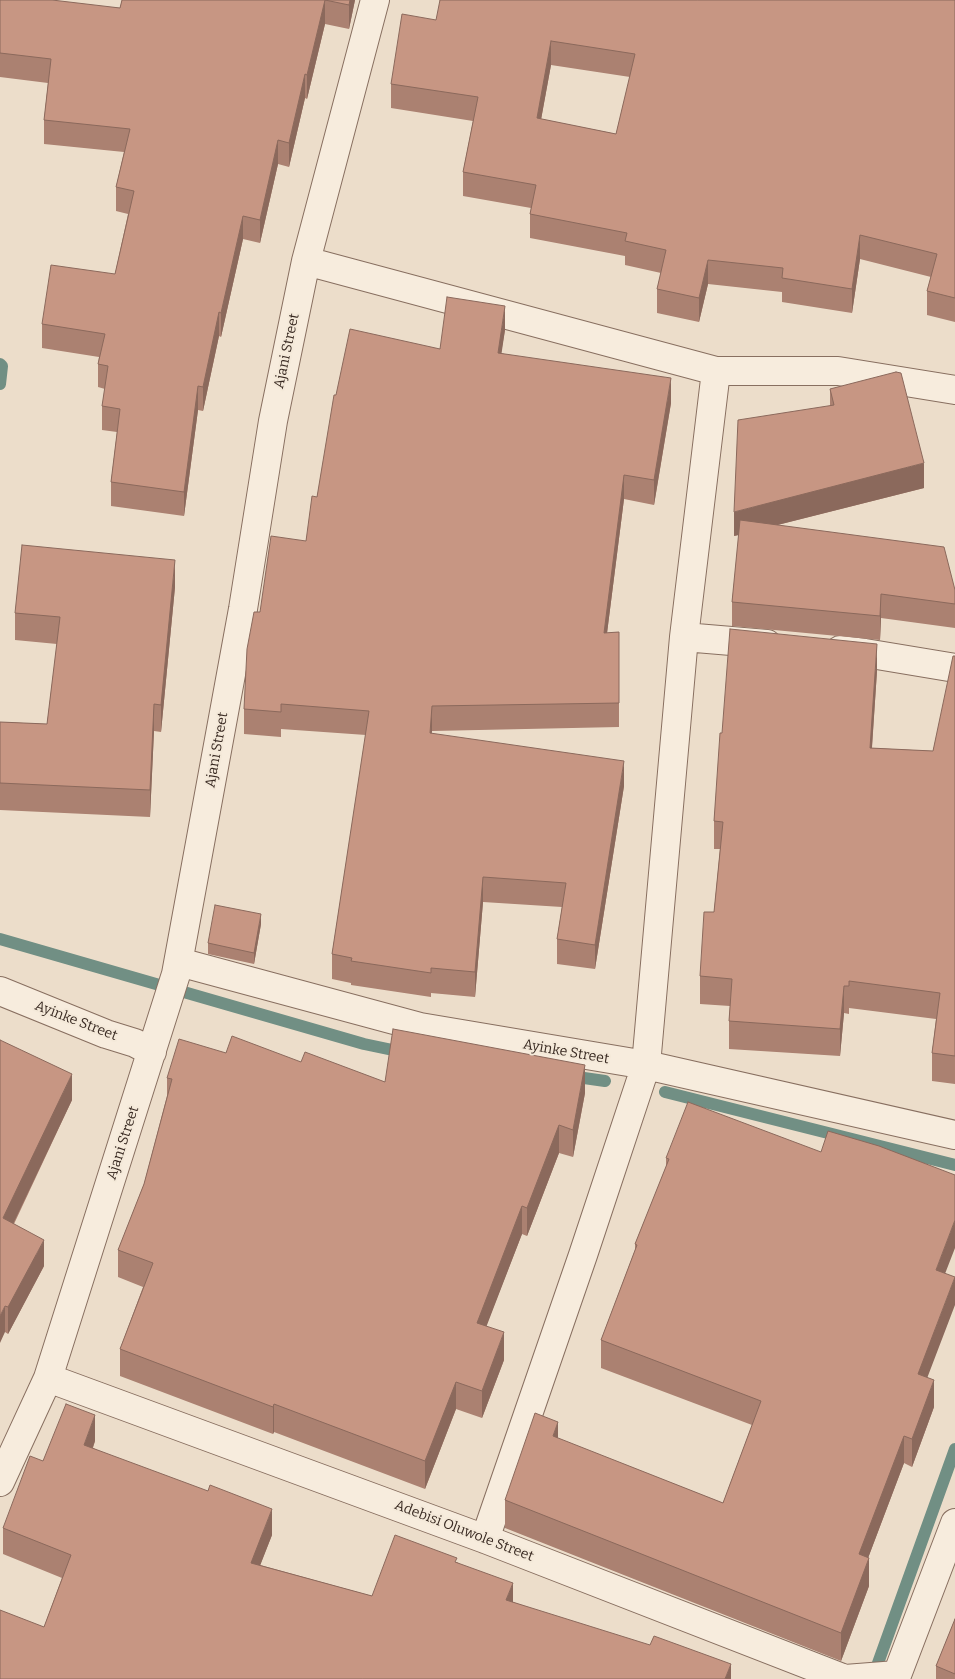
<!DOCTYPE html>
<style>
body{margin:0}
canvas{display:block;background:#ecddca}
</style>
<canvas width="955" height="1679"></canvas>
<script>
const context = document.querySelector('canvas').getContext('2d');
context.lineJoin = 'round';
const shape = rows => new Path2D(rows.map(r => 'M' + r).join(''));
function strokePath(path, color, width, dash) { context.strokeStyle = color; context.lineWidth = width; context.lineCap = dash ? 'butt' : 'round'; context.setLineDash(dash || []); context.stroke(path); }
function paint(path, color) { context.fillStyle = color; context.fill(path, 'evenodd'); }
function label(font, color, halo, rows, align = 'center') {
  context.font = font + ' Bitter,serif'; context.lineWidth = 4; context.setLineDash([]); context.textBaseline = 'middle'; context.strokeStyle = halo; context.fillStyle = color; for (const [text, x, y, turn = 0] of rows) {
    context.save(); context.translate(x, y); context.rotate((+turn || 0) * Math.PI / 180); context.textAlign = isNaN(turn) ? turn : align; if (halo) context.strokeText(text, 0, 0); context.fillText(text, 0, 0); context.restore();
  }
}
strokePath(shape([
 [0,364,2,366,0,384],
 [0,939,364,1044,407,1053],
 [570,1076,605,1081],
 [665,1092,955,1165],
 [878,1663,955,1449]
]), '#718f84', 12);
const street = shape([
 [306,261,716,371,838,371,955,390],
 [684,637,767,644],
 [840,650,865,653,955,668],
 [179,962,420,1027,646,1065,955,1135],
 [0,991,106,1034,135,1043,152,1052],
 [48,1378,485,1539,845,1679,897,1675,955,1523],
 [0,1482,48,1378,176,974,243,609,273,421,306,261,375,0],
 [485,1539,583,1255,646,1065,684,637,716,371]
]);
strokePath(street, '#886f60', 30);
strokePath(street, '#f7ecdd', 28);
paint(shape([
 [0,0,120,8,122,0,355,0,349,29,325,24,307,99,305,98,289,167,278,164,260,243,243,239,221,337,219,336,203,411,198,410,184,516,111,506,111,482,117,432,102,430,102,406,105,389,98,387,98,364,99,357,42,348,42,324,115,274,128,214,116,211,116,187,124,152,44,144,44,120,48,83,0,77],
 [955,0,955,322,927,315,927,291,931,277,860,259,852,313,782,302,782,292,708,284,699,322,657,313,657,289,661,273,625,265,625,256,530,238,530,214,531,208,463,196,463,172,473,121,391,108,391,84,436,20],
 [551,65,630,77,616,134,541,119],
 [505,330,501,353,671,403,654,505,624,499,607,633,619,632,619,727,432,731,431,733,624,786,595,969,557,964,557,939,562,907,483,902,475,997,431,993,431,997,351,985,351,983,332,979,332,954,366,735,281,729,281,737,244,734,244,709,260,612,306,541,317,497,336,395,440,349],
 [830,389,924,488,777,525,955,590,955,628,881,618,880,640,732,626,732,602,739,535,734,536,830,406],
 [175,587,161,732,154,731,150,817,0,810,0,722,47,724,57,644,15,640,15,613],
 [955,656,955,1084,932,1081,932,1053,936,1019,849,1008,849,1014,844,1013,840,1056,729,1049,729,1021,730,1006,700,1004,700,976,714,912,720,849,714,849,714,821,722,733,877,671,872,748,933,751],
 [261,924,254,964,208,954,208,943],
 [0,1040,72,1100,14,1224,44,1266,8,1334,5,1332],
 [226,1053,301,1062,385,1082,585,1093,573,1157,559,1153,527,1236,522,1234,486,1326,504,1360,482,1418,456,1409,425,1489,274,1432,273,1434,120,1376,120,1349,143,1287,118,1277,118,1250,144,1184,167,1096,167,1078],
 [666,1158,945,1273,927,1377,934,1407,912,1467,904,1463,868,1558,869,1586,841,1661,505,1528,505,1500,558,1439,723,1503,752,1425,601,1368,601,1340,635,1250,635,1244,666,1167],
 [95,1441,93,1448,272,1535,260,1565,372,1596,457,1562,513,1602,731,1679,44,1627,62,1578,3,1554,3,1528,43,1461],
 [955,1619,955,1679,936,1679,936,1666]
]), '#ab8171');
paint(shape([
 [325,0,325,24,307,99,307,75],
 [350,0,355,0,349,29,349,5],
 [551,41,551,65,537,142,537,118],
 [305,74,305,98,289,167,289,143],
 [278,140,278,164,260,243,260,220],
 [243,216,243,239,221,337,221,313],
 [860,235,860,259,852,313,852,289],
 [708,260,708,284,699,322,699,298],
 [505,306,505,330,498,377,498,353],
 [219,312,219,336,203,411,203,387],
 [671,378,671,403,654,505,654,480],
 [198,386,198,410,184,516,184,492],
 [924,463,924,488,734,536,734,512],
 [624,475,624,499,604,657,604,633],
 [175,560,175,587,161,732,161,705],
 [881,594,881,618,880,640,880,616],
 [877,644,877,671,870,775,870,748],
 [154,704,154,731,150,817,150,790],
 [432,706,432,731,430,758,430,733],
 [624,761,624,786,595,969,595,945],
 [483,877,483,902,475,997,475,972],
 [261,914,261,924,254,964,254,953],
 [844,986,844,1013,840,1056,840,1029],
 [585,1065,585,1093,573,1157,573,1130],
 [72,1074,72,1100,3,1245,3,1218],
 [559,1125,559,1153,527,1236,527,1208],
 [522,1206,522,1234,477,1351,477,1323],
 [955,1220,955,1248,936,1297,936,1270],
 [44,1240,44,1266,8,1334,8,1307],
 [955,1277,955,1305,918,1402,918,1374],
 [5,1306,5,1332,0,1343,0,1316],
 [504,1332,504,1360,482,1418,482,1391],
 [934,1380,934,1407,912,1467,912,1439],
 [456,1382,456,1409,425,1489,425,1461],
 [274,1404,274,1432,273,1434,273,1407],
 [95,1415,95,1441,84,1471,84,1445],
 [558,1422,558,1450,553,1436],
 [904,1436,904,1463,859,1582,859,1554],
 [272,1509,272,1535,251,1589,251,1563],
 [869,1558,869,1586,841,1661,841,1633],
 [513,1583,513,1609,506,1600],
 [731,1664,731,1679,725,1679]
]), '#8b695c');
const building = shape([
 [0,0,52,0,120,8,122,0,350,0,349,5,325,0,307,75,305,74,289,143,278,140,260,220,243,216,221,313,219,312,203,387,198,386,184,492,111,482,120,409,102,406,108,366,98,364,105,334,42,324,51,265,115,274,134,191,116,187,130,129,44,120,51,59,0,53,0,0],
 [440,0,955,0,955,298,927,291,937,254,860,235,852,289,782,278,783,268,708,260,699,298,657,289,666,250,625,241,627,233,530,214,536,185,463,172,478,97,391,84,402,14,436,20,440,0],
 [551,41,635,54,616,134,537,118,551,41],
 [447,297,505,306,498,353,671,378,654,480,624,475,604,633,619,632,619,703,432,706,430,733,624,761,595,945,557,939,566,883,483,877,475,972,431,968,431,973,351,961,352,958,332,954,369,711,281,704,281,712,244,709,247,649,254,612,260,612,271,536,306,541,312,496,317,497,334,395,336,395,350,329,440,349,447,297],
 [896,372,901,373,924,463,734,512,738,420,834,405,830,389,896,372],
 [740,520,944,547,955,590,955,604,881,594,880,616,732,602,740,520],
 [22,545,175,560,161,705,154,704,150,790,0,783,0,722,47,724,60,617,15,613,22,545],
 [730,629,877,644,870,748,933,751,953,656,955,656,955,1056,932,1053,940,993,849,981,849,986,844,986,840,1029,729,1021,732,979,700,976,704,912,714,912,723,822,714,821,720,733,722,733,730,629],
 [215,905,261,914,254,953,208,943,215,905],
 [393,1029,585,1065,573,1130,559,1125,527,1208,522,1206,477,1323,504,1332,482,1391,456,1382,425,1461,274,1404,273,1407,120,1349,153,1263,118,1250,144,1184,172,1079,167,1078,179,1039,226,1053,232,1036,301,1062,305,1052,385,1082,393,1029],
 [0,1040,72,1074,3,1218,44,1240,8,1307,5,1306,0,1316,0,1040],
 [688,1102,821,1152,828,1131,879,1146,955,1175,955,1220,936,1270,955,1277,918,1374,934,1380,912,1439,904,1436,859,1554,869,1558,841,1633,505,1500,535,1413,558,1422,553,1436,723,1503,761,1401,601,1340,637,1245,635,1244,669,1159,666,1158,688,1102],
 [66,1404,95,1415,84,1445,208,1491,210,1485,272,1509,251,1563,372,1596,395,1535,457,1558,455,1562,513,1583,506,1600,650,1645,654,1636,731,1664,725,1679,0,1679,0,1610,44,1627,71,1555,3,1528,30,1456,43,1461,66,1404],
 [955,1619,955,1674,936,1666,955,1619]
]);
paint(building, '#c79683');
strokePath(building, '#8b695c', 1);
label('14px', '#392a22', '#f4e9d9', [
 ["Ajani Street",287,351,-78],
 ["Ajani Street",217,750,-80],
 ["Ayinke Street",76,1021,21],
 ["Ayinke Street",566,1052,10],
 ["Ajani Street",123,1143,-72],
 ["Adebisi Oluwole Street",464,1531,21]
]);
</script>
